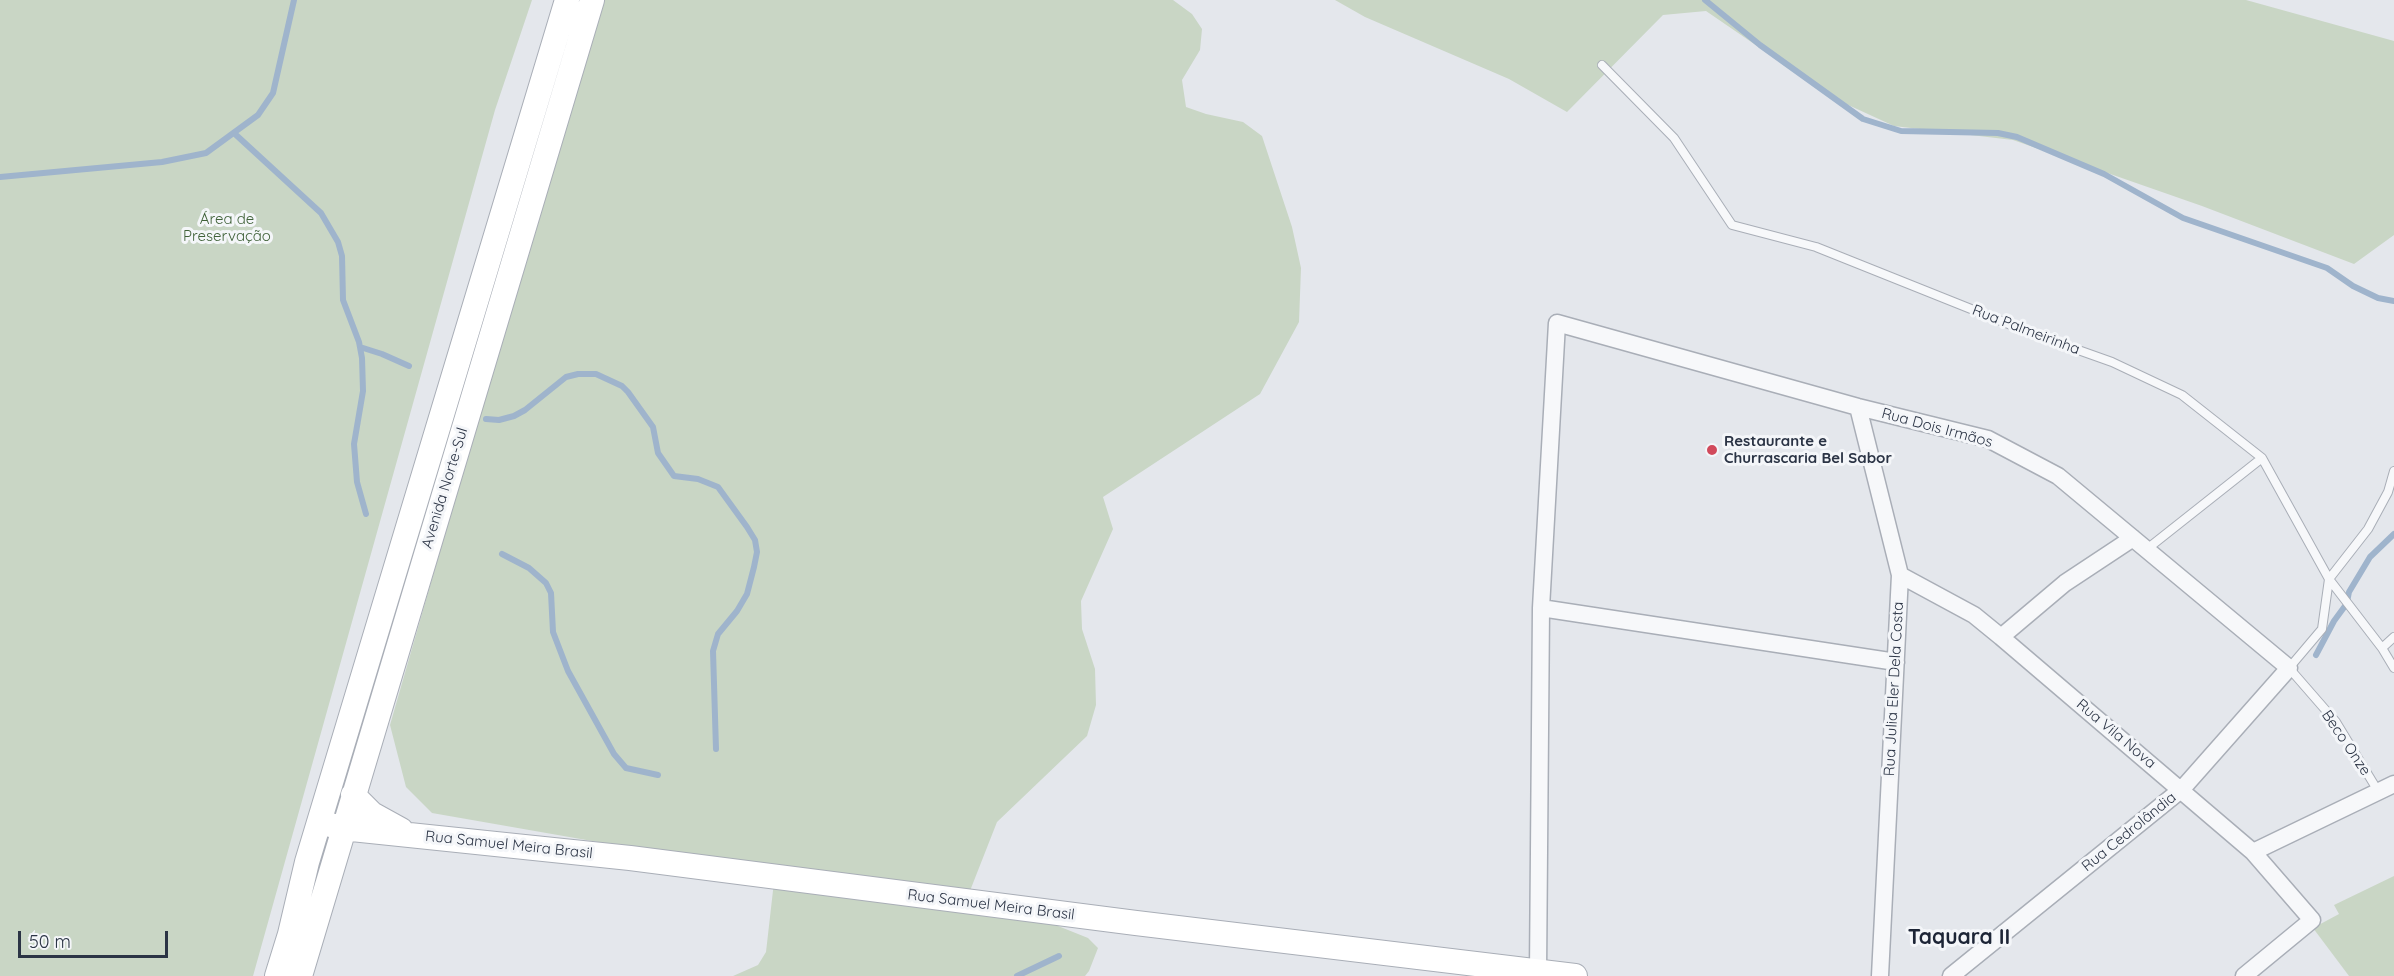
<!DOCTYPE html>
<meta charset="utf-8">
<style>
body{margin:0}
#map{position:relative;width:2394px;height:976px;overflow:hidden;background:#e4e7ec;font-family:Quicksand,sans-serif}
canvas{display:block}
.scale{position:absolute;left:18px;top:931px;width:150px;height:27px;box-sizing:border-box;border:3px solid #2b3445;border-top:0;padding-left:8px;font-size:18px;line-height:21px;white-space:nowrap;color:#2b3445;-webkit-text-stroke:4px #f4f6f9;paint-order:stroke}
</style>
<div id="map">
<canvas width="2394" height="976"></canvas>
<div class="scale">50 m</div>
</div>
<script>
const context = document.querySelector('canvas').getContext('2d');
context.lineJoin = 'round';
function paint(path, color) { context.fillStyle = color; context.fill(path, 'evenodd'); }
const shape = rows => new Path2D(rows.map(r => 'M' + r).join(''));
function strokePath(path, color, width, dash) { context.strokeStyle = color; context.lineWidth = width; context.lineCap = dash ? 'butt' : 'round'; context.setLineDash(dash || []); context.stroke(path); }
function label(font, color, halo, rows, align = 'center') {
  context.font = font + ' Quicksand,sans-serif'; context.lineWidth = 6; context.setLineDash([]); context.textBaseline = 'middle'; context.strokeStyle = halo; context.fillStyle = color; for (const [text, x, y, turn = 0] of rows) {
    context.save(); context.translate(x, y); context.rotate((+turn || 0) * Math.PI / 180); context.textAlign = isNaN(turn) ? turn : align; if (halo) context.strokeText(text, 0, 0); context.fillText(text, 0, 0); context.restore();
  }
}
paint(shape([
 [0,0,532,0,495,110,253,976,0,976],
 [603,0,1173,0,1192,14,1202,29,1200,50,1182,80,1186,107,1206,114,1243,122,1262,136,1292,227,1301,268,1299,322,1260,394,1103,497,1113,529,1081,601,1082,629,1095,669,1096,705,1087,736,997,822,966,901,1015,920,1048,922,1088,938,1098,948,1089,971,1085,976,733,976,758,965,766,952,775,873,432,813,406,787,390,725,480,412],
 [1335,0,2246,0,2394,41,2394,235,2354,264,2202,206,2013,140,1894,126,1833,98,1706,11,1663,15,1567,112,1509,79,1365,17],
 [2394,876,2394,976,2349,976,2313,928,2339,914,2334,905]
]), '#c9d6c5');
strokePath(shape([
 [1705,0,1760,45,1863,119,1901,131,1998,133,2017,137,2104,174,2183,218,2327,268,2353,286,2378,298,2394,301],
 [235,134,321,213,338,242,342,256,343,300,359,342,362,358,363,391,354,444,357,482,366,514],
 [0,177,162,162,206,153,258,115,273,93,294,0],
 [360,347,382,354,409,366],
 [486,419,499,420,514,416,525,410,566,377,578,374,596,374,622,386,628,392,653,427,658,453,674,476,698,479,718,487,747,527,755,540,757,552,754,567,747,594,737,611,718,634,713,651,716,749],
 [502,554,529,568,546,583,551,593,553,632,568,671,614,754,626,768,658,775],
 [2347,602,2349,592,2370,557,2394,534],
 [2316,655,2334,621,2345,606],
 [1017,976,1059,956]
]), '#9fb4cc', 6);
const lane = shape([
 [1602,65,1674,138,1732,225,1816,247,2036,335,2112,362,2182,395,2262,458,2329,579,2382,648,2394,668],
 [2147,549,2262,458],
 [2382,648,2394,637],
 [2378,791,2336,722,2289,668,2322,629,2329,579,2368,529,2388,492,2394,471]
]);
const street = shape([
 [1858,407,1900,575,1880,976],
 [1900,575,1974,615,2001,637,2253,852,2312,920,2244,976],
 [1541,608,1896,662],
 [2001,637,2065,583,2133,538],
 [2253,852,2394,784],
 [1538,972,1541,608,1557,323,1858,407,1988,439,2058,476,2289,668,2182,789,1951,976]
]);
const secondary = shape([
 [353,795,372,814,401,830],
 [319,822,342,828,630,858,1136,923,1575,976],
 [277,976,290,934,307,862,567,0],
 [300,976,592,0]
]);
strokePath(lane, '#a9aeb7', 10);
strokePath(street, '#a9aeb7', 19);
strokePath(secondary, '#a9aeb7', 26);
strokePath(lane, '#f7f8fa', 8);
strokePath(street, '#f7f8fa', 16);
strokePath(secondary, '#fff', 24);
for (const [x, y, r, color] of [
 [1712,450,6,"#d1495b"]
]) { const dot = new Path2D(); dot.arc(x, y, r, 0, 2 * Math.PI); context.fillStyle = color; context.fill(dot); strokePath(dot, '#f4f6f9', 2); }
label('15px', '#3f6138', '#f4f6f9', [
 ["Área de",227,219],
 ["Preservação",227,236]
]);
label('15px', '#2b3445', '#f4f6f9', [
 ["Rua Palmeirinha",2026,330,21],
 ["Rua Dois Irmãos",1937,428,15],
 ["Avenida Norte-Sul",445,488,-73],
 ["Rua Julia Eler Dela Costa",1894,689,-87],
 ["Rua Vila Nova",2116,734,40],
 ["Beco Onze",2346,743,56],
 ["Rua Cedrolândia",2129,832,-39],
 ["Rua Samuel Meira Brasil",509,845,6],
 ["Rua Samuel Meira Brasil",991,905,7]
]);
label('bold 15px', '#2b3445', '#f4f6f9', [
 ["Restaurante e",1724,441],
 ["Churrascaria Bel Sabor",1724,458]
], 'left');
label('bold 21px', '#1d2536', '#f4f6f9', [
 ["Taquara II",1959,938]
]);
</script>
